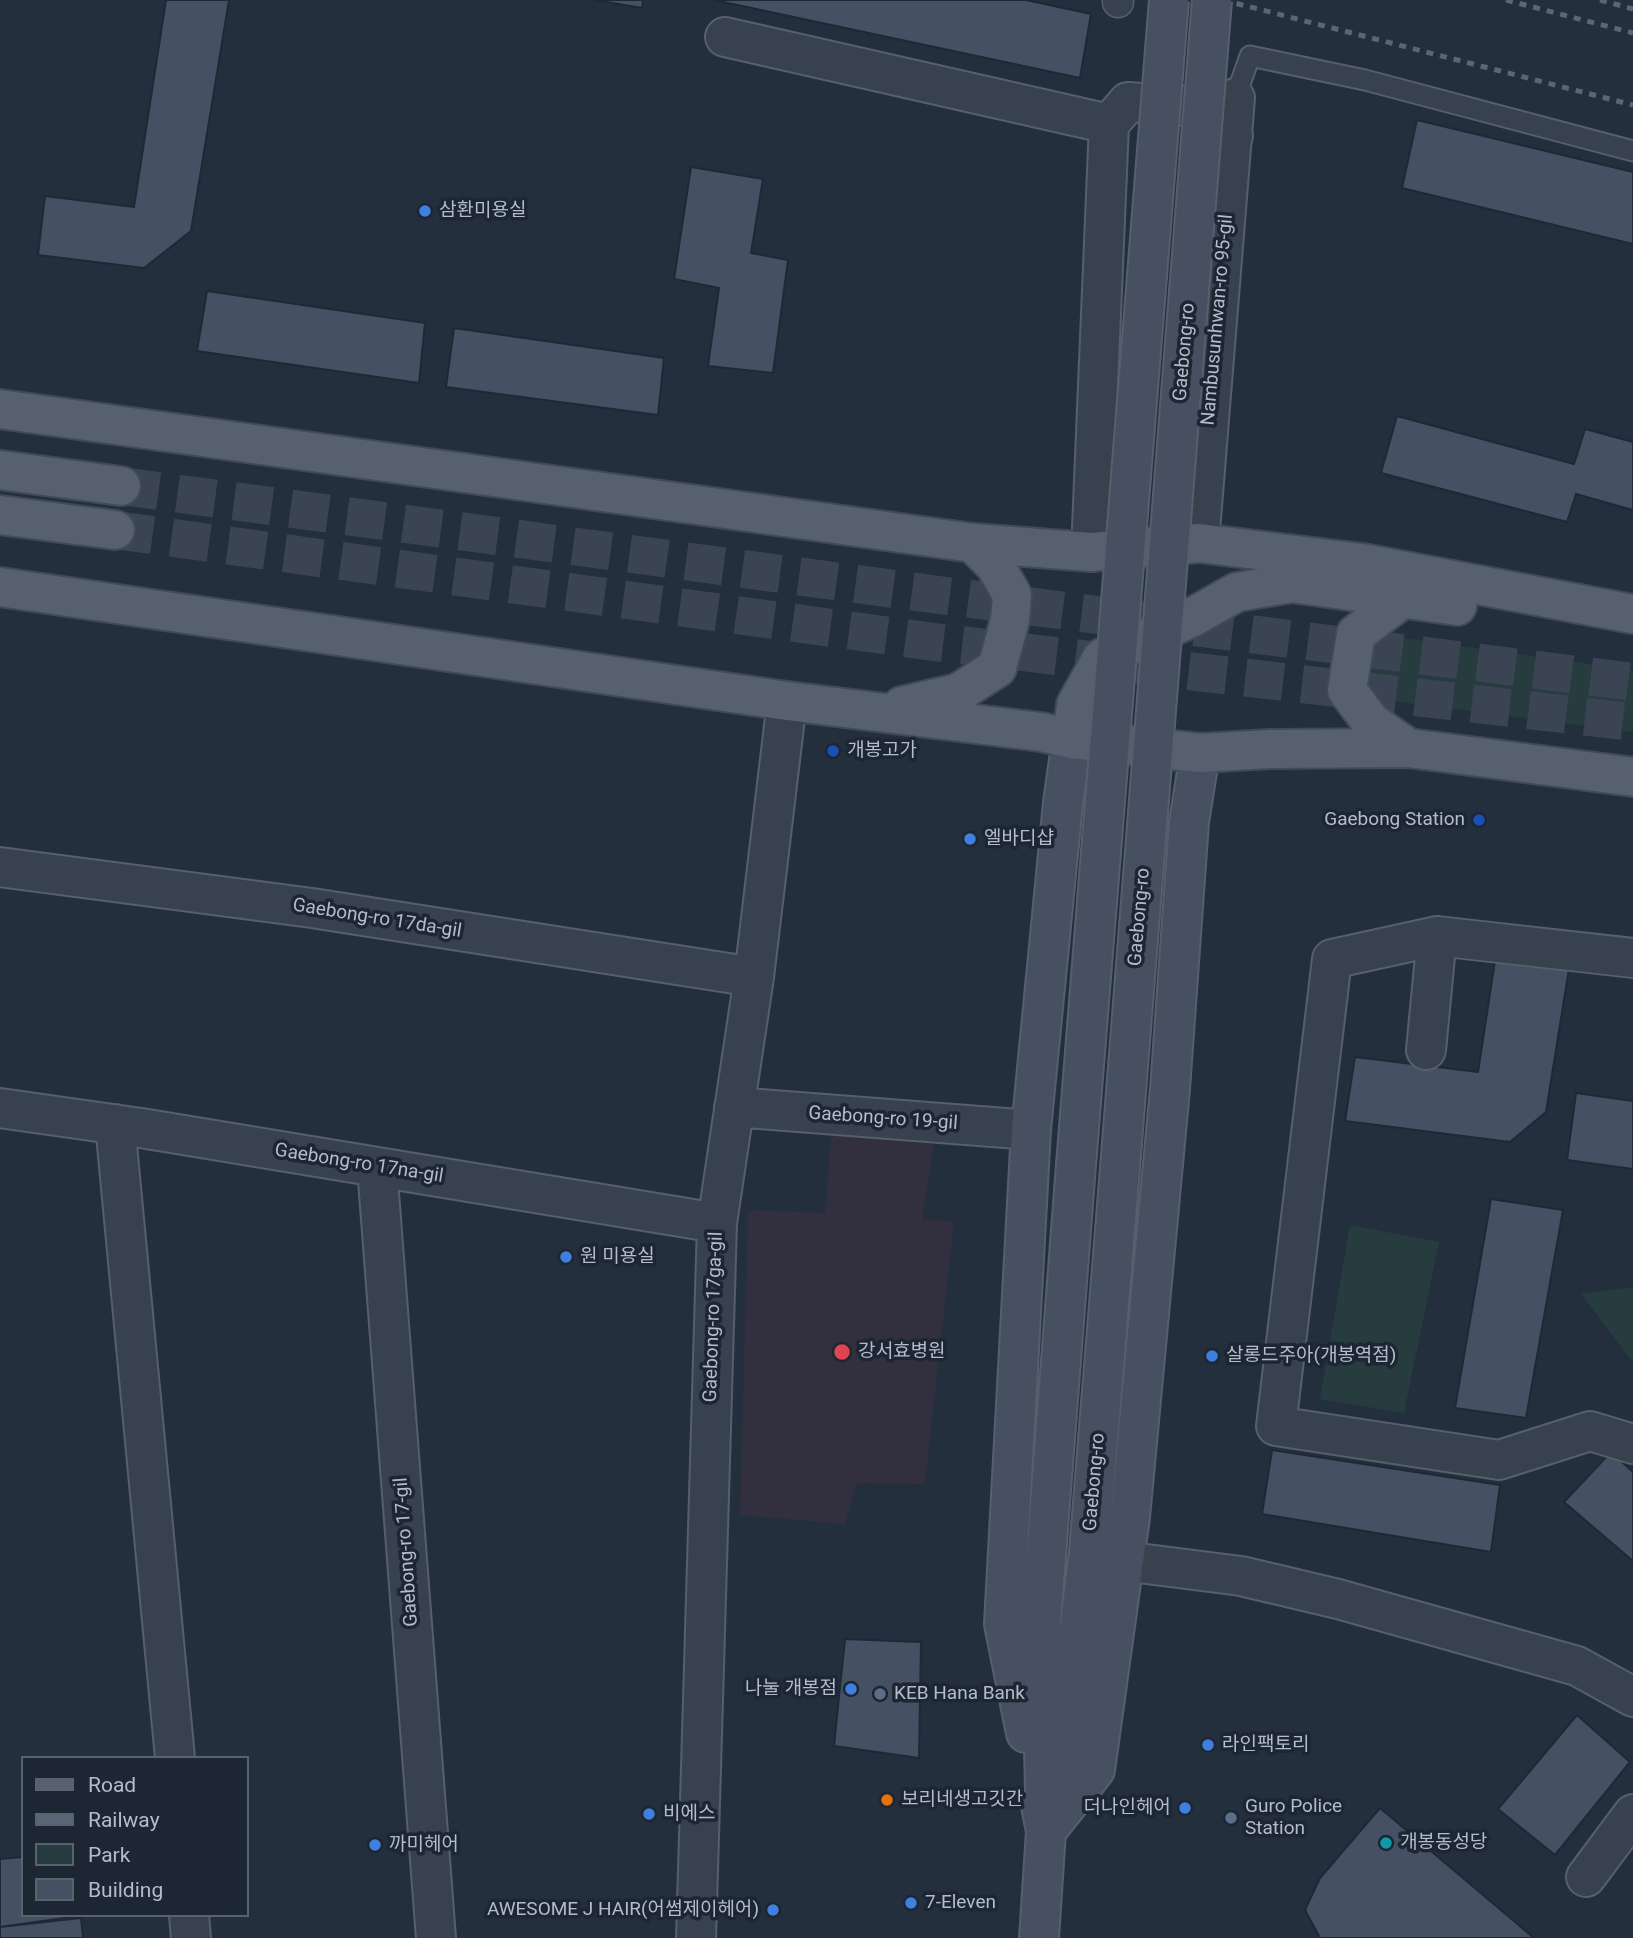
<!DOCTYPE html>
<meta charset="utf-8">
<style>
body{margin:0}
#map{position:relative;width:1633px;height:1938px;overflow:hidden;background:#242f3e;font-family:Roboto,sans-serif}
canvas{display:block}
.legend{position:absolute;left:21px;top:1756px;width:228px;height:161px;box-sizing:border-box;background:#1d2633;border:2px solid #59626f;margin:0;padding:9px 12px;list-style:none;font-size:21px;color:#b4bcc9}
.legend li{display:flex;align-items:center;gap:14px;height:35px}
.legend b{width:35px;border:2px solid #59626f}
</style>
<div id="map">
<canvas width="1633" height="1938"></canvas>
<ul class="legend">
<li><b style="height:9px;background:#56606e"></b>Road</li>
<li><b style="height:9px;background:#5a6575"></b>Railway</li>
<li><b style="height:19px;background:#263c3f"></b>Park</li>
<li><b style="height:19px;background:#455162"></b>Building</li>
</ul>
</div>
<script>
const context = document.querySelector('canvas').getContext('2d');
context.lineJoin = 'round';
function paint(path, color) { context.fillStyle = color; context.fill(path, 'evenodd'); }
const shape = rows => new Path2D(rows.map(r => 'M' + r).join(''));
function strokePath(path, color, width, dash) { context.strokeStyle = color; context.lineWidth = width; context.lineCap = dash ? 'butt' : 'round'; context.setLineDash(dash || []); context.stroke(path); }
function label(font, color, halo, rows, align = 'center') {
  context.font = font + ' Roboto,"Noto Sans KR",sans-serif'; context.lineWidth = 7; context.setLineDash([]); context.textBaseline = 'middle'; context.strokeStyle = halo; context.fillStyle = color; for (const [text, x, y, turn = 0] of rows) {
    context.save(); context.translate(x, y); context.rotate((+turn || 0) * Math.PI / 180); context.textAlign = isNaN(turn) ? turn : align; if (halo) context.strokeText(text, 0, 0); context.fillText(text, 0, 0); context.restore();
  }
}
paint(shape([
 [831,1134,934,1144,922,1220,954,1221,925,1484,857,1483,845,1524,740,1515,748,1210,825,1213]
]), '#32303f');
paint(shape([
 [1395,637,1633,670,1633,732,1392,701,1374,689,1367,675,1369,661,1376,646],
 [1350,1225,1439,1242,1404,1413,1320,1399],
 [1633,1287,1633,1362,1581,1294]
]), '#263c3f');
const building = shape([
 [166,0,229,0,191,231,144,268,38,255,45,196,134,207,166,0],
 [595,0,643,0,642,8,595,0],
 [714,0,1026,0,1091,14,1080,78,714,0],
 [1417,120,1633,172,1633,244,1402,188,1417,120],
 [691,167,763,179,751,253,788,260,773,373,708,366,719,288,674,279,691,167],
 [207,291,425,323,419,383,197,351,207,291],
 [454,328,664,358,658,415,446,387,454,328],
 [1397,416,1574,464,1585,429,1633,442,1633,510,1576,494,1567,522,1381,473,1397,416],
 [1496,954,1570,963,1546,1112,1510,1142,1345,1121,1355,1057,1478,1072,1496,954],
 [1576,1093,1633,1101,1633,1169,1567,1160,1576,1093],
 [1491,1199,1563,1210,1526,1418,1455,1408,1491,1199],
 [1272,1450,1500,1485,1491,1552,1262,1514,1272,1450],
 [1611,1452,1633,1472,1633,1561,1564,1502,1611,1452],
 [845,1639,921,1642,919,1758,834,1746,845,1639],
 [1577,1715,1630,1762,1555,1855,1498,1809,1577,1715],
 [1380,1808,1534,1938,1320,1938,1305,1910,1320,1878,1380,1808],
 [23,1857,23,1915,86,1915,0,1927,0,1859,23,1857],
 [81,1918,83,1938,0,1938,0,1927,81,1918]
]);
paint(building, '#455162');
strokePath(building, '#1f2835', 2);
strokePath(shape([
 [121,486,939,595,1633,682],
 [115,530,934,642,1633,722]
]), '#3a4453', 38, [38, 19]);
const service = shape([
 [1235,98,1250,56,1365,80,1633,151]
]);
const pedestrian = shape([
 [1118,2,1118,0]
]);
const minor = shape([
 [725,37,1109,124],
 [1199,543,1235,98],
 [1091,552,1109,124,1128,102,1200,107,1233,136],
 [0,867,312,908,754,977],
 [1633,958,1437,936,1332,959,1276,1426,1499,1460,1590,1431,1633,1444],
 [1426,1050,1437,936],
 [734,1107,1031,1130],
 [0,1108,141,1128,717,1223],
 [115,1124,175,1758],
 [377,1167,436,1938],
 [1123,1561,1241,1576,1338,1599,1577,1666,1633,1697],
 [1586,1877,1633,1814],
 [189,1915,191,1938],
 [696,1938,717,1223,754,977,787,701]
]);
const secondary = shape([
 [1076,1165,1041,1621,1046,1831,1079,1630,1089,1552,1120,1168],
 [1026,1733,1004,1624,1031,1130,1063,803,1072,739],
 [1047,1830,1095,1770,1130,1517,1170,1089,1189,822,1200,753],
 [1039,1938,1046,1831,1041,1806]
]);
const primary = shape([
 [0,409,973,543,1091,552,1199,543,1362,563,1633,614],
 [0,470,121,486],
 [0,515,115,530],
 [0,587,787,701,1041,732,1072,739,1200,753,1270,749,1408,748,1633,777],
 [1402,599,1356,634,1347,690,1371,722,1408,748],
 [902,706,958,693,997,668,1010,620,1012,595,995,565,973,543],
 [1072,739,1076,705,1102,658,1191,618,1237,592,1292,583,1457,606]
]);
strokePath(service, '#565f6c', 23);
strokePath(pedestrian, '#565f6c', 33);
strokePath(minor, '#565f6c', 42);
strokePath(secondary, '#565f6c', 42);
strokePath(primary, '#414a57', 42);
strokePath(service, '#38414e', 19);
strokePath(pedestrian, '#38414e', 30);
strokePath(minor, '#38414e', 38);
strokePath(secondary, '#465061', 38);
strokePath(primary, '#56606e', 38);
strokePath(shape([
 [1223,0,1633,105],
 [1506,0,1633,33],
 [1600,0,1633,9]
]), '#5a6575', 5, [7, 7]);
const secondaryBridge = shape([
 [1076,1165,1169,0],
 [1120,1168,1212,0]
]);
strokePath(secondaryBridge, '#565f6c', 42, []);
strokePath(secondaryBridge, '#465061', 38);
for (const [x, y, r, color] of [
 [425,211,7,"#3f7fe0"],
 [833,751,7,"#1a4fb4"],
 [1479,820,7,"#1a4fb4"],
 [970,839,7,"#3f7fe0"],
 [566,1257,7,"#3f7fe0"],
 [842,1352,9,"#e0444e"],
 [1212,1356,7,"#3f7fe0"],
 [851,1689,7,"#3f7fe0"],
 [880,1694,7,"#5c6f8a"],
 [1208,1745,7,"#3f7fe0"],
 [887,1800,7,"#e8710a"],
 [1185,1808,7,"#3f7fe0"],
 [649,1814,7,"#3f7fe0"],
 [1231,1818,7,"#5c6f8a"],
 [1386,1843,7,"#0f9aa8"],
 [375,1845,7,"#3f7fe0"],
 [911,1903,7,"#3f7fe0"],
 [773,1910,7,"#3f7fe0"]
]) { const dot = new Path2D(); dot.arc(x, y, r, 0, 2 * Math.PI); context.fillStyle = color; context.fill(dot); strokePath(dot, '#1d2633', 2.5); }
label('19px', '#b4bcc9', '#1d2633', [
 ["삼환미용실",439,211],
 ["개봉고가",847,751],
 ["Gaebong Station",1465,820,"right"],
 ["엘바디샵",984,839],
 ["원 미용실",580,1257],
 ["강서효병원",858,1352],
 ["살롱드주아(개봉역점)",1226,1356],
 ["나눌 개봉점",837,1689,"right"],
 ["KEB Hana Bank",894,1694],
 ["라인팩토리",1222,1745],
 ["보리네생고깃간",901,1800],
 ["Guro Police",1245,1807],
 ["Station",1245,1829],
 ["더나인헤어",1171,1808,"right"],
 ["비에스",663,1814],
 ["개봉동성당",1400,1843],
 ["까미헤어",389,1845],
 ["7-Eleven",925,1903],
 ["AWESOME J HAIR(어썸제이헤어)",759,1910,"right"]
], 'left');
label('19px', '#b4bcc9', '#1d2633', [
 ["Nambusunhwan-ro 95-gil",1218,320,-85],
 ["Gaebong-ro",1185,352,-85],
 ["Gaebong-ro",1140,917,-85],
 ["Gaebong-ro 17da-gil",377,919,9],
 ["Gaebong-ro 19-gil",883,1119,4],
 ["Gaebong-ro 17na-gil",359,1164,9],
 ["Gaebong-ro 17ga-gil",714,1317,-88],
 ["Gaebong-ro",1095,1482,-85],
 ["Gaebong-ro 17-gil",407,1552,-94]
]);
</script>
